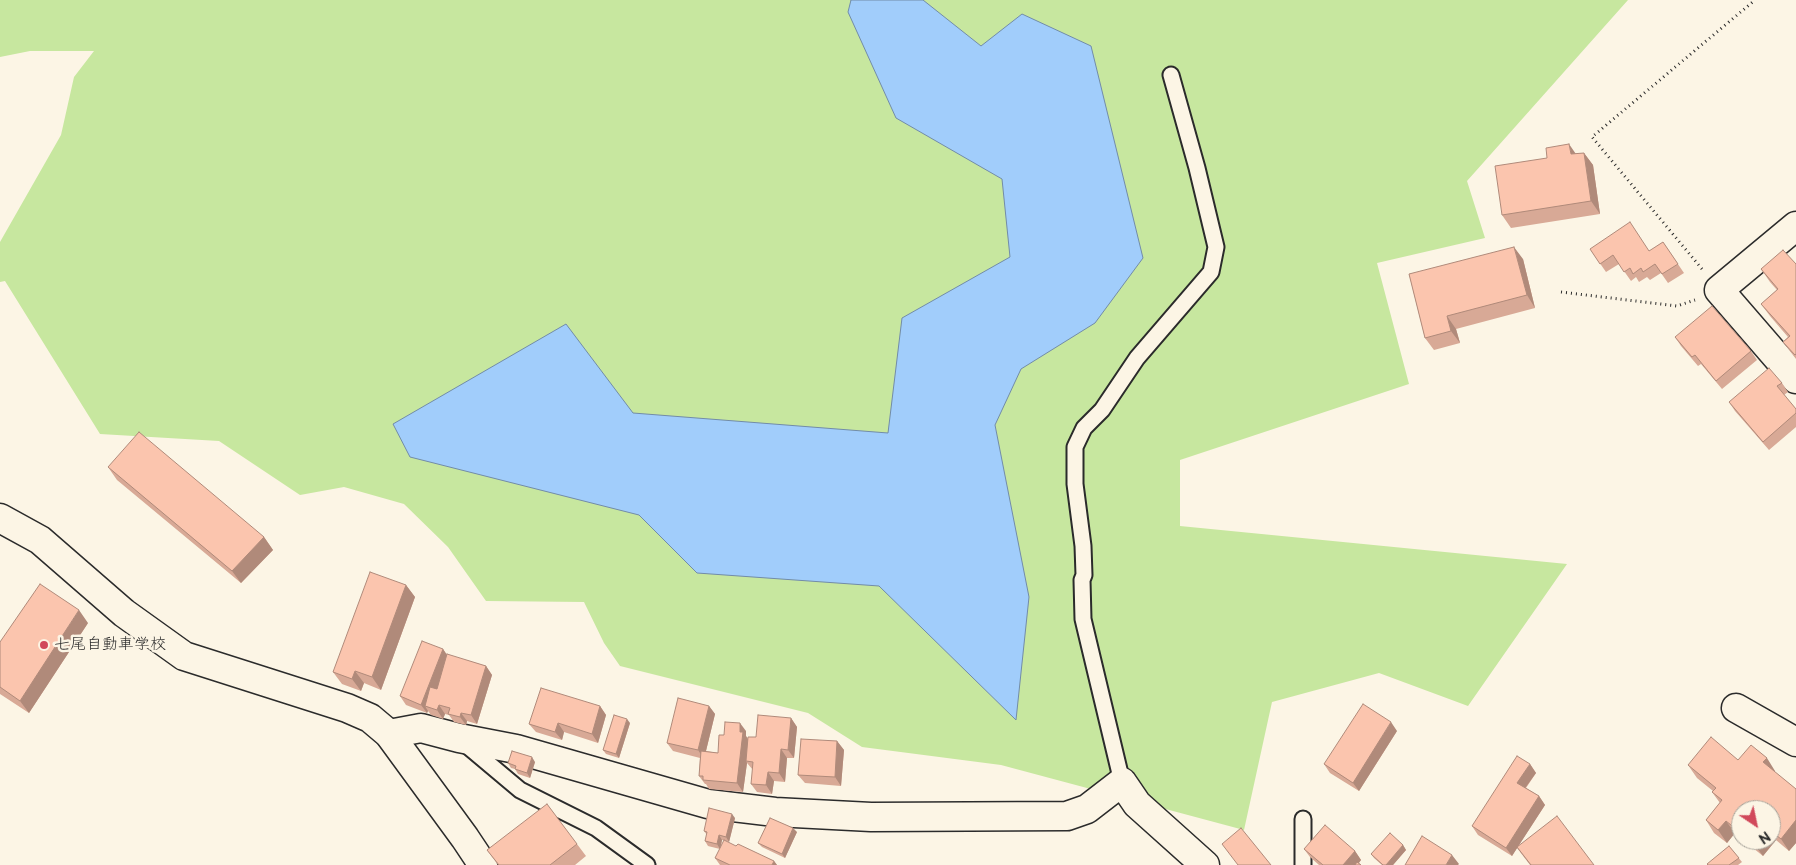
<!DOCTYPE html>
<meta charset="utf-8">
<style>
body{margin:0}
#map{position:relative;width:1796px;height:865px;overflow:hidden;background:#fcf5e5;font-family:"Balsamiq Sans",sans-serif}
canvas{display:block}
.north{position:absolute;left:1731px;top:800px;width:50px;height:50px;box-sizing:border-box;background:#fcf5e5;border:1px solid #a8a49b;border-radius:50%;rotate:146deg;font-size:14px;font-weight:700;line-height:20px;text-align:center;color:#2b2b2b}
.north::after{content:'';display:block;margin:auto;width:18px;height:22px;background:#d1495b;clip-path:polygon(50% 0,100% 100%,50% 72%,0 100%)}
</style>
<div id="map">
<canvas width="1796" height="865"></canvas>
<div class="north">N</div>
</div>
<script>
const context = document.querySelector('canvas').getContext('2d');
context.lineJoin = 'round';
function paint(path, color) { context.fillStyle = color; context.fill(path, 'evenodd'); }
const shape = rows => new Path2D(rows.map(r => 'M' + r).join(''));
function strokePath(path, color, width, dash) { context.strokeStyle = color; context.lineWidth = width; context.lineCap = dash ? 'butt' : 'round'; context.setLineDash(dash || []); context.stroke(path); }
function label(font, color, halo, rows, align = 'center') {
  context.font = font + ' "Balsamiq Sans","Klee One",sans-serif'; context.lineWidth = 5; context.setLineDash([]); context.textBaseline = 'middle'; context.strokeStyle = halo; context.fillStyle = color; for (const [text, x, y, turn = 0] of rows) {
    context.save(); context.translate(x, y); context.rotate((+turn || 0) * Math.PI / 180); context.textAlign = isNaN(turn) ? turn : align; if (halo) context.strokeText(text, 0, 0); context.fillText(text, 0, 0); context.restore();
  }
}
paint(shape([
 [0,0,1628,0,1467,181,1485,238,1377,263,1409,384,1180,460,1180,526,1567,564,1468,706,1379,673,1272,702,1244,830,1001,765,862,747,808,713,620,666,604,643,584,602,486,601,448,547,404,504,344,487,300,495,219,441,100,434,5,281,0,282,0,242,61,135,74,77,94,51,30,51,0,57]
]), '#c7e79f');
const water = shape([
 [851,0,923,0,981,46,1022,14,1091,46,1143,258,1095,323,1021,369,995,425,1029,597,1016,720,879,586,697,573,639,515,410,457,393,424,566,324,633,413,888,433,902,318,1010,257,1002,179,896,118,848,12,851,0]
]);
paint(water, '#a1cdfb');
strokePath(water, '#728ca8', 1);
const lane = shape([
 [464,743,520,790,596,828,647,865],
 [1122,782,1083,619,1082,580,1084,575,1083,546,1075,484,1075,447,1084,428,1102,410,1137,358,1211,272,1216,247,1197,168,1171,75],
 [1303,865,1303,819]
]);
const street = shape([
 [1796,226,1719,290,1796,379],
 [1736,708,1796,742],
 [389,734,421,728,459,738,516,749,708,804,775,812,871,817,1067,816,1087,809,1122,782,1137,804,1205,865]
]);
const secondary = shape([
 [0,518,40,540,124,613,184,656,347,708,370,718,389,734,465,838,483,865]
]);
strokePath(lane, '#2b2b2b', 19);
strokePath(street, '#2b2b2b', 31);
strokePath(secondary, '#2b2b2b', 31);
strokePath(shape([
 [1702,269,1592,137,1755,0],
 [1561,292,1677,306,1695,300]
]), '#2b2b2b', 3, [1, 4]);
strokePath(lane, '#fcf5e5', 15);
strokePath(street, '#fcf5e5', 28);
strokePath(secondary, '#fcf5e5', 28);
paint(shape([
 [1584,153,1593,165,1600,214,1511,228,1502,215,1576,154],
 [1663,242,1684,273,1668,283,1661,273,1650,280,1647,277,1639,282,1636,277,1631,281,1619,264,1606,272,1590,249,1650,251],
 [1523,259,1535,308,1456,329,1460,343,1434,350,1425,338,1409,274],
 [1796,264,1796,359,1783,342,1788,337,1770,316,1761,304,1777,290,1770,282,1761,269],
 [1675,337,1751,351,1757,360,1722,389,1701,364,1698,366,1681,346],
 [1782,383,1788,392,1784,395,1796,409,1796,427,1769,450,1735,411,1729,402],
 [108,467,264,537,273,550,241,583,117,480],
 [406,585,415,597,381,690,364,683,361,691,342,684,333,672],
 [88,623,29,713,0,694,0,642],
 [443,649,447,655,486,666,492,675,477,724,467,721,466,725,454,722,449,715,445,714,443,719,431,715,428,711,427,713,406,705,400,696],
 [600,706,606,715,598,743,564,732,562,740,536,732,529,724],
 [709,706,715,714,706,751,718,753,724,735,746,731,746,736,748,739,756,737,791,718,797,727,794,758,787,758,785,782,774,781,772,794,757,792,751,784,753,770,747,763,743,792,709,789,706,784,705,784,699,776,700,758,673,751,667,743],
 [630,723,619,758,606,754,603,750],
 [1397,731,1359,791,1330,773,1324,764],
 [837,741,844,750,841,786,805,783,798,775],
 [1738,760,1775,771,1774,772,1796,789,1796,843,1789,851,1776,840,1763,856,1743,840,1771,840,1771,810,1741,810,1741,838,1735,833,1727,843,1714,833,1706,820,1720,803,1712,792,1713,791,1697,778,1688,765],
 [535,762,530,778,518,774,515,769,511,768,508,763],
 [1530,764,1536,773,1526,788,1539,796,1545,805,1519,845,1594,865,1530,865,1517,848,1512,856,1478,835,1472,826],
 [735,818,729,842,722,840,721,847,736,846,774,861,777,865,720,865,715,858,720,849,708,846,705,841,707,835,704,831],
 [797,832,785,858,762,847,758,843],
 [577,844,586,856,575,865,498,865,487,850],
 [1403,845,1406,850,1393,865,1382,865,1374,858,1371,854],
 [1729,846,1742,862,1738,865,1707,865],
 [1304,849,1355,851,1361,860,1359,863,1361,865,1319,865,1310,857]
]), '#d8a996');
paint(shape([
 [1569,144,1578,157,1571,154],
 [1584,153,1593,165,1600,214,1591,201],
 [1514,247,1523,259,1535,308,1527,295],
 [1447,316,1456,329,1460,343,1451,331],
 [264,537,273,550,241,583,232,571],
 [406,585,415,597,381,690,372,677],
 [79,610,88,623,29,713,20,701],
 [443,649,449,658,430,708,425,706,428,711,427,713,421,705],
 [486,666,492,675,477,724,471,715],
 [355,671,364,683,361,691,352,679],
 [439,705,445,714,443,719,437,710],
 [600,706,606,715,598,743,592,734],
 [709,706,715,714,704,759,698,750],
 [461,713,467,721,466,725,460,717],
 [791,718,797,727,794,758,788,750],
 [627,719,630,723,619,758,616,754],
 [1391,722,1397,731,1359,791,1353,783],
 [558,723,564,732,562,740,555,732],
 [740,723,746,731,746,736,749,741,746,761,747,763,743,792,737,783],
 [837,741,844,750,841,786,835,777],
 [781,749,787,758,785,782,779,773],
 [532,757,535,762,530,778,527,773],
 [1767,758,1775,771,1772,775,1763,762],
 [1530,764,1536,773,1523,791,1517,783],
 [768,772,774,781,772,794,766,785],
 [1539,796,1545,805,1512,856,1506,848],
 [732,814,735,818,729,842,726,837],
 [1796,820,1796,843,1789,851,1781,839],
 [1726,821,1735,833,1727,843,1718,830],
 [793,828,797,832,785,858,782,854],
 [1771,832,1776,840,1763,856,1754,844,1757,840,1771,840],
 [719,835,722,840,720,849,717,844],
 [1403,845,1406,850,1393,865,1386,865],
 [1355,851,1361,860,1357,865,1343,865],
 [1452,855,1459,864,1458,865,1446,865],
 [774,861,777,865,772,865]
]), '#b08a7a');
const building = shape([
 [1569,144,1571,154,1584,153,1591,201,1502,215,1495,166,1547,158,1546,148,1569,144],
 [1630,222,1649,251,1663,242,1678,264,1662,274,1655,264,1643,272,1641,268,1633,274,1630,268,1624,272,1613,255,1600,264,1590,249,1630,222],
 [1514,247,1527,295,1447,316,1451,331,1425,338,1409,274,1514,247],
 [1783,250,1796,264,1796,354,1795,355,1783,342,1790,336,1761,304,1778,289,1761,269,1783,250],
 [1712,306,1751,351,1716,381,1695,355,1692,357,1675,337,1712,306],
 [1769,368,1782,383,1777,386,1796,409,1796,413,1763,442,1729,402,1769,368],
 [139,432,264,537,232,571,108,467,139,432],
 [370,572,406,585,372,677,355,671,352,679,333,672,370,572],
 [40,584,79,610,20,701,0,687,0,642,40,584],
 [422,641,443,649,421,705,400,696,422,641],
 [447,654,486,666,471,715,461,713,460,717,448,714,450,708,439,705,437,710,425,706,430,687,437,689,447,654],
 [541,688,600,706,592,734,558,723,555,732,529,724,541,688],
 [678,698,709,706,698,750,667,743,678,698],
 [1363,704,1391,722,1353,783,1324,764,1363,704],
 [614,715,627,719,616,754,603,750,614,715],
 [758,715,791,718,788,750,781,749,779,773,768,772,766,785,751,784,753,762,746,761,748,737,756,737,758,715],
 [725,722,740,723,740,732,743,732,737,783,703,780,703,776,699,776,701,751,718,753,719,735,724,735,725,722],
 [1711,737,1738,760,1751,745,1767,758,1763,762,1796,789,1796,820,1781,839,1771,831,1771,810,1741,810,1741,833,1726,821,1718,830,1706,820,1722,800,1712,792,1716,788,1688,765,1711,737],
 [801,739,837,741,835,777,798,775,801,739],
 [512,751,532,757,527,773,515,769,516,766,508,763,512,751],
 [1517,756,1530,764,1517,783,1539,796,1506,848,1472,826,1517,756],
 [547,804,577,844,550,865,499,865,487,850,547,804],
 [709,808,732,814,726,837,719,835,717,844,705,841,707,832,704,831,709,808],
 [1557,816,1594,865,1531,865,1517,847,1557,816],
 [770,818,793,828,782,854,758,843,770,818],
 [1325,825,1355,851,1343,865,1323,865,1304,849,1325,825],
 [1241,828,1271,865,1238,865,1222,844,1241,828],
 [1390,833,1403,845,1386,865,1383,865,1371,854,1390,833],
 [1422,836,1452,855,1446,865,1405,865,1422,836],
 [724,840,736,846,738,844,774,861,772,865,730,865,715,858,724,840],
 [1750,840,1757,840,1754,844,1750,840],
 [1729,846,1739,858,1729,865,1708,865,1707,864,1729,846],
 [1357,862,1361,865,1355,865,1357,862]
]);
paint(building, '#fbc5ae');
strokePath(building, '#b08a7a', 1);
for (const [x, y, r, color] of [
 [44,645,5,"#d1495b"]
]) { const dot = new Path2D(); dot.arc(x, y, r, 0, 2 * Math.PI); context.fillStyle = color; context.fill(dot); strokePath(dot, '#fcf5e5', 2); }
label('16px', '#2b2b2b', '#fcf5e5', [
 ["七尾自動車学校",54,645]
], 'left');
</script>
